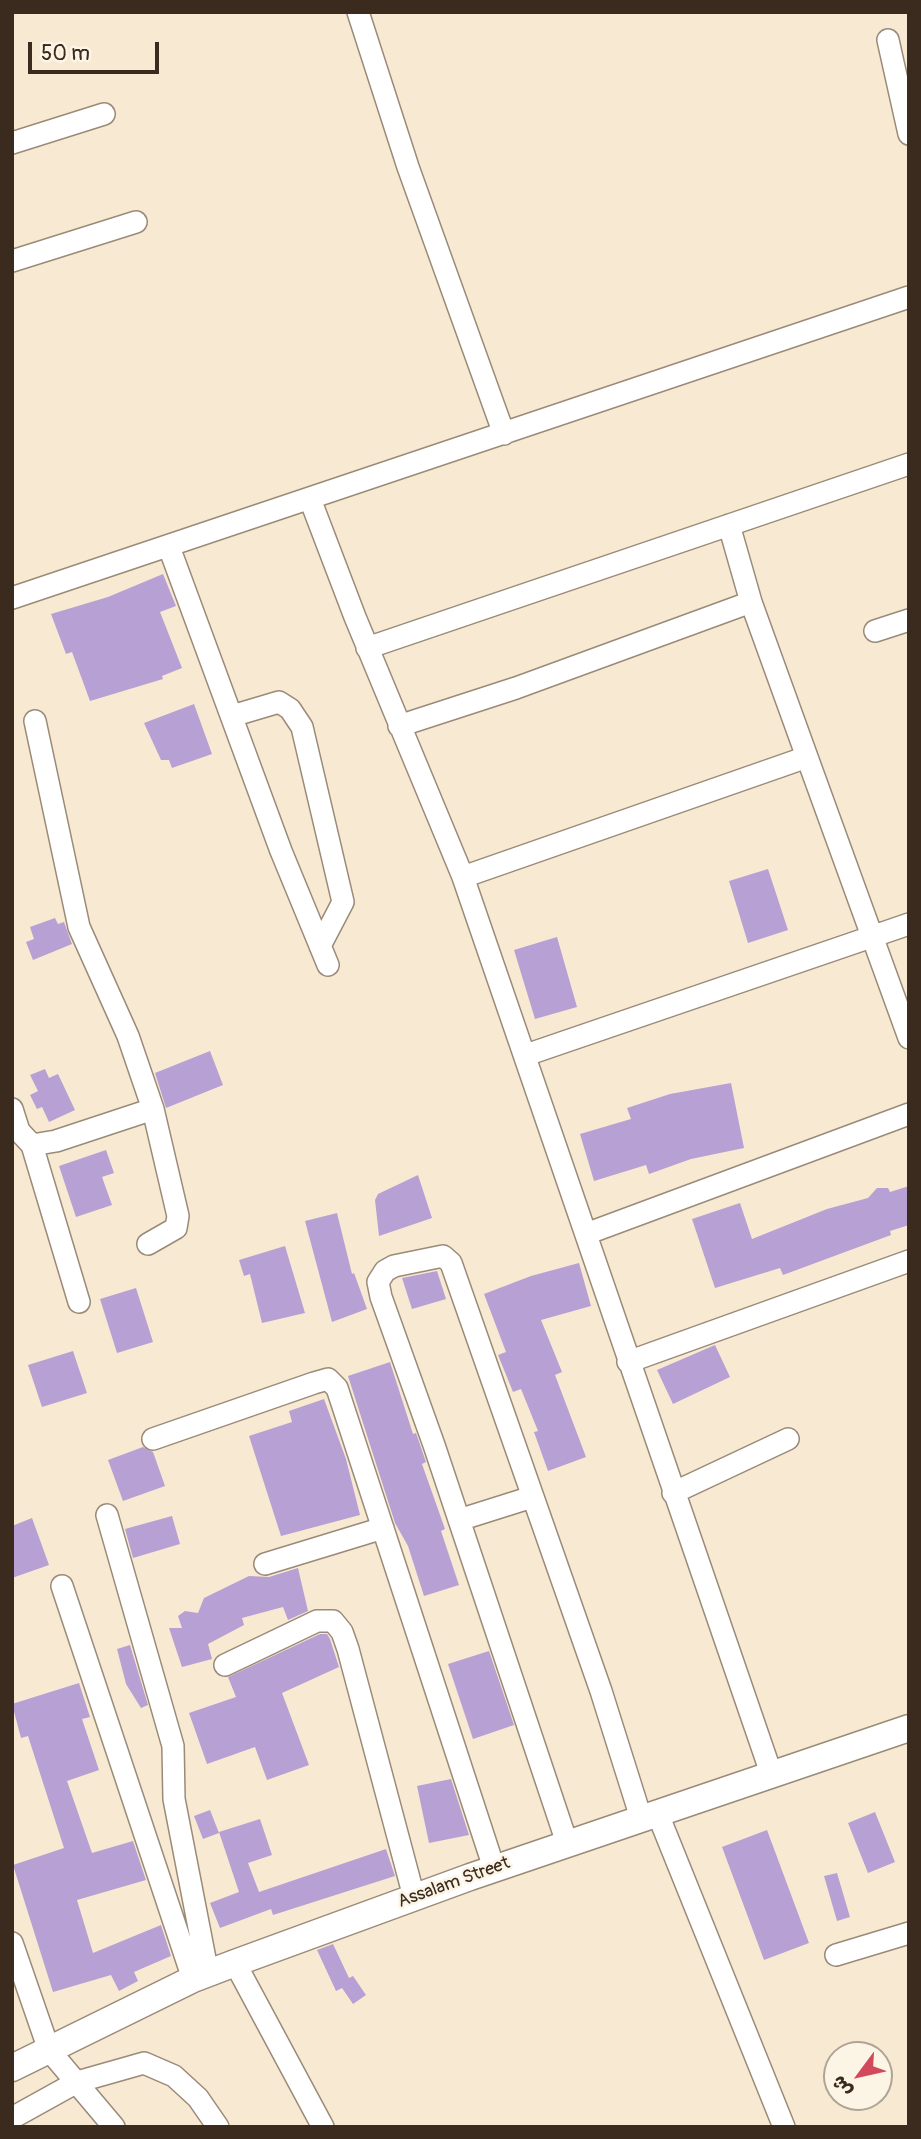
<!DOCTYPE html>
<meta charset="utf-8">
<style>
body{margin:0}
#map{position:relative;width:921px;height:2139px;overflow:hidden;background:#f8e9d2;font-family:Pangolin,"Playpen Sans Arabic",sans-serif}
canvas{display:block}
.frame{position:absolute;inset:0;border:14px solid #3b2a1e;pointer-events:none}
.north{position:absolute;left:823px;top:2041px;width:70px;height:70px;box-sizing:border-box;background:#fcf5e5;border:2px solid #afa495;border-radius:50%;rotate:237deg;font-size:19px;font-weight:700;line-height:28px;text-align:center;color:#3b2a1e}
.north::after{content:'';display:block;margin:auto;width:24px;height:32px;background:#d1495b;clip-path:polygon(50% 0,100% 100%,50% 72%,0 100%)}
.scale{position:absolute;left:28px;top:42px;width:131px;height:32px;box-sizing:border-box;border:4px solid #3b2a1e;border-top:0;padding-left:9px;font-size:21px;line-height:24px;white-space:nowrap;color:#3b2a1e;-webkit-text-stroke:5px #fcf5e5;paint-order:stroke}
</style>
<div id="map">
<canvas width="921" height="2139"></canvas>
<div class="frame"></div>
<div class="north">ش</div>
<div class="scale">50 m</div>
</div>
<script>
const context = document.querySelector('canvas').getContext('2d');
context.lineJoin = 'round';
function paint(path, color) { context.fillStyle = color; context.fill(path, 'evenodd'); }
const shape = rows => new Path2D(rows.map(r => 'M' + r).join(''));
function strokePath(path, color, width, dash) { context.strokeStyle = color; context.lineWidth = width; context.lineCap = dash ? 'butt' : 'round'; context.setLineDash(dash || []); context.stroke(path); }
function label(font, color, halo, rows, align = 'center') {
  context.font = font + ' Pangolin,sans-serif'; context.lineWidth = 5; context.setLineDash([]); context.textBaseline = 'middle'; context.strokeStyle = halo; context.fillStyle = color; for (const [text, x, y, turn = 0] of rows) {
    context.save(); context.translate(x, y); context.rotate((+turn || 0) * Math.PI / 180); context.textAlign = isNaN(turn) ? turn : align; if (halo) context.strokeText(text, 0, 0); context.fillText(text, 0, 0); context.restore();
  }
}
paint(shape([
 [163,574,176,606,160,612,182,668,162,676,163,679,90,701,72,652,66,654,51,614,108,597],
 [194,704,212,754,172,768,169,760,161,760,144,723],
 [768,869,788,930,748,943,729,881],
 [55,918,58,924,64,922,72,944,33,960,26,942,34,939,30,927],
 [557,937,577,1007,535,1019,514,950],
 [210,1051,223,1085,166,1108,155,1073],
 [45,1069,49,1078,58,1074,75,1110,49,1122,42,1107,37,1109,30,1095,38,1091,30,1075],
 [731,1083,744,1148,691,1159,649,1174,646,1165,594,1181,580,1134,631,1119,627,1108,670,1094],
 [106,1150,114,1173,102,1177,112,1205,76,1217,59,1166],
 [418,1175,432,1218,379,1236,375,1200,378,1194],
 [909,1186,909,1225,890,1231,891,1235,783,1275,780,1268,715,1288,692,1219,740,1203,752,1239,827,1209,868,1198,877,1188,888,1188,890,1192],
 [337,1213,352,1274,354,1273,367,1309,332,1322,305,1221],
 [285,1246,305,1313,262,1323,250,1274,244,1276,239,1260],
 [579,1263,591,1306,541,1320,562,1372,555,1375,586,1457,548,1471,534,1432,538,1431,521,1389,513,1392,498,1355,506,1352,484,1294,531,1276],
 [437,1271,446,1299,412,1309,402,1278],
 [136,1288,153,1342,117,1353,100,1299],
 [715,1345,730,1377,673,1404,657,1370],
 [73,1351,87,1393,42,1407,28,1365],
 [390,1362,413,1434,416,1433,426,1462,422,1464,445,1529,441,1531,459,1585,424,1596,408,1546,395,1523,348,1376],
 [324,1399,346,1459,360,1515,281,1536,249,1436,292,1422,289,1411],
 [143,1447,153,1452,165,1486,123,1501,108,1460],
 [172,1516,180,1544,133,1558,125,1529],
 [32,1518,49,1565,12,1578,12,1526],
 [298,1568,308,1611,288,1620,283,1607,242,1618,244,1625,208,1644,212,1659,182,1667,169,1628,182,1628,178,1616,185,1611,198,1613,204,1598,249,1576,269,1577],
 [320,1634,327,1634,330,1639,339,1667,282,1693,309,1765,267,1780,255,1747,207,1764,189,1713,236,1697,228,1677],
 [130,1645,148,1705,141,1708,126,1684,117,1649],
 [489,1651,514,1725,473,1739,448,1664],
 [79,1683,90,1717,82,1719,99,1770,67,1781,92,1853,133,1841,146,1880,77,1900,93,1953,161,1925,171,1956,134,1972,138,1981,119,1991,111,1975,53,1992,13,1865,64,1848,28,1736,21,1738,12,1704],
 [451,1779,469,1835,429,1843,417,1786],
 [210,1810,219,1833,203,1839,194,1816],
 [875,1812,895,1862,868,1873,848,1823],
 [260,1819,272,1855,248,1863,259,1892,386,1849,395,1876,273,1915,271,1909,220,1928,210,1903,239,1892,219,1832],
 [767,1830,809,1943,764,1960,722,1847],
 [837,1873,850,1917,837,1921,824,1876],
 [333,1944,349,1978,353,1976,366,1995,353,2004,342,1988,336,1991,317,1950]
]), '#b7a0d4');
const minor = shape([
 [358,12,408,167,504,434],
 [888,40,909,134],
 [12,143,104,114],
 [12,261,136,222],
 [310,499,355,617,463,877,771,1773],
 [169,547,281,851,328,965],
 [12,598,909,297],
 [751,602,807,757],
 [875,631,909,620],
 [367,648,909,464],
 [232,716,279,702,290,709,302,727,343,902,320,946],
 [399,726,516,688,751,602,729,525],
 [463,877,807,757,909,1038],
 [526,1055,909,924],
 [12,1109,19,1131,32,1145,56,1141,153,1109,128,1036,79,927,35,721],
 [32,1145,79,1302],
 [586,1234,909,1114],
 [148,1244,176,1228,178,1216,153,1109],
 [628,1362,909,1261],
 [153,1439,314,1383,328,1379,337,1388,494,1868],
 [673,1493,788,1439],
 [107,1515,173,1746,174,1799,208,1974],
 [459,1520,532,1497],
 [265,1564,383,1528],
 [62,1586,193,1979],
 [225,1665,317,1621,333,1621,342,1632,348,1649,414,1897],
 [657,1812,784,2127],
 [567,1843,434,1445,381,1297,378,1282,385,1271,394,1266,443,1256,451,1263,601,1691,641,1818],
 [12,1943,49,2050,114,2127],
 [836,1955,909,1933],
 [235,1963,323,2127],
 [12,2118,77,2082,144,2063,174,2076,198,2098,218,2127]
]);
const major = shape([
 [12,2068,193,1979,235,1963,470,1877,909,1728]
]);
strokePath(minor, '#9a8a78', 24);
strokePath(major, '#9a8a78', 29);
strokePath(minor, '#fff', 21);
strokePath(major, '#fff', 26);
label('18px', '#3b2a1e', '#fcf5e5', [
 ["Assalam Street",454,1883,-20]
]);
</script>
